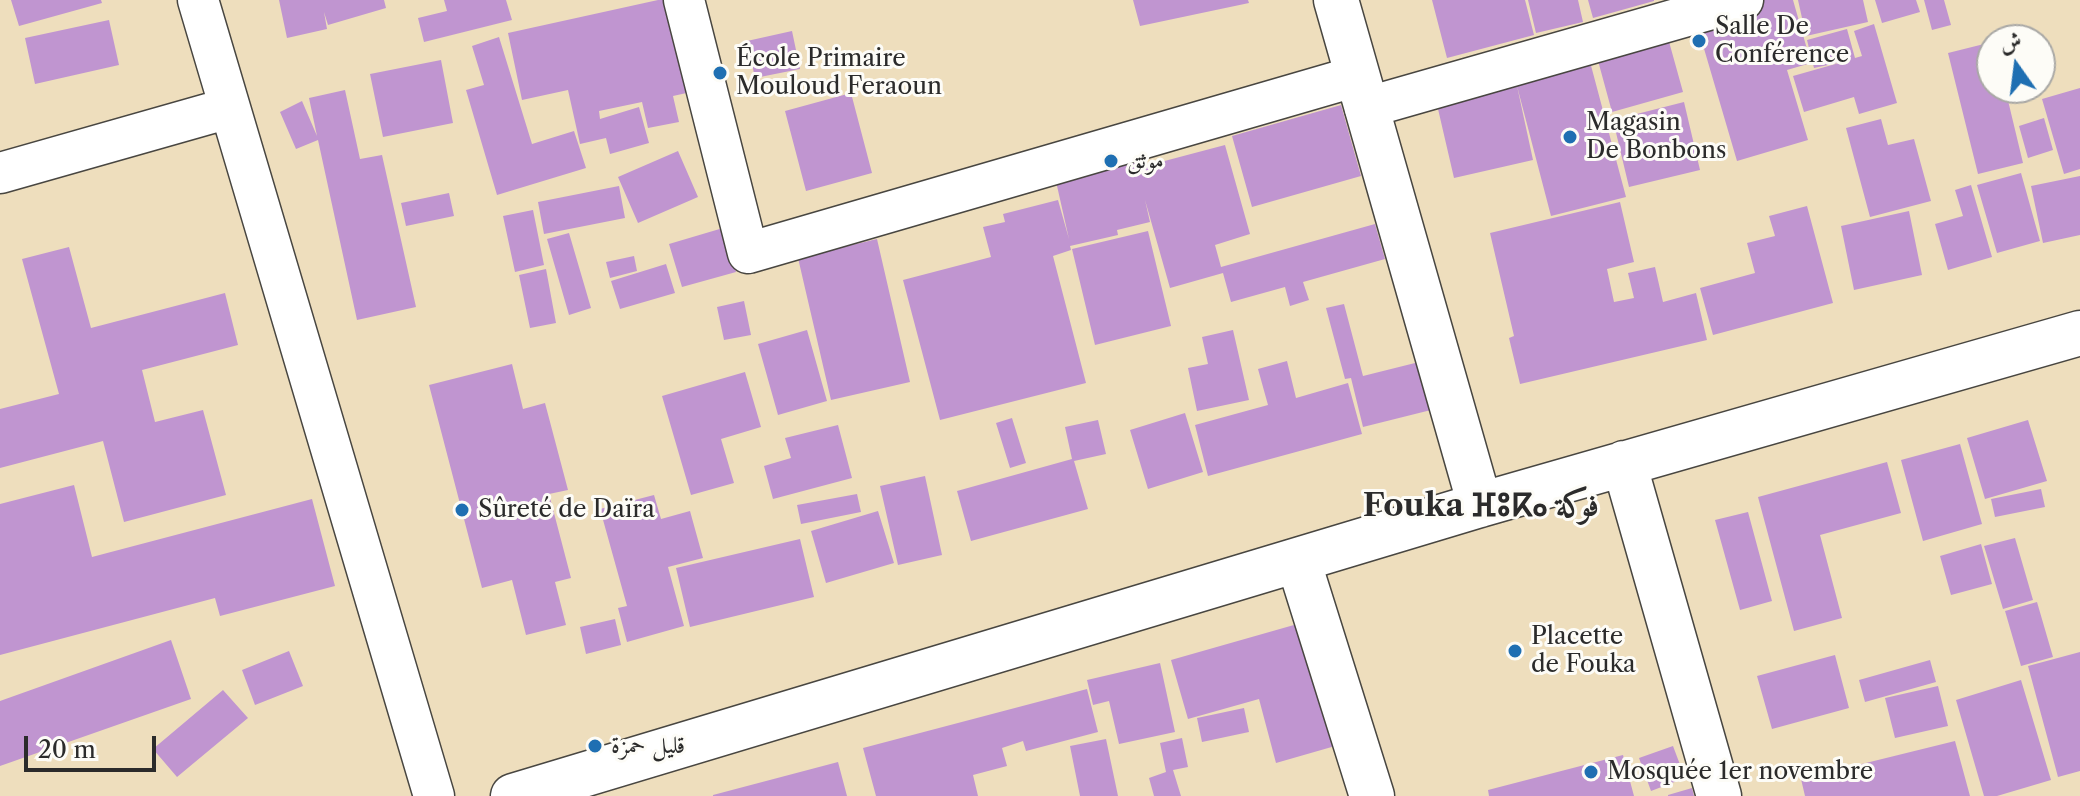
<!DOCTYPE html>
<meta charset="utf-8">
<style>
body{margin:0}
#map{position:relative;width:2080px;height:796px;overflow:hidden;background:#eedebd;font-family:"Libre Caslon Text",Amiri,serif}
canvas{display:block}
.north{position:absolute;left:1976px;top:24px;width:80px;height:80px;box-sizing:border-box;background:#fdfcf7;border:2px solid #a9a8a5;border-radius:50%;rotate:346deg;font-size:22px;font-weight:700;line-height:32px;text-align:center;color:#2b2b2b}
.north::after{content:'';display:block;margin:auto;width:28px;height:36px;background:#1f6fb2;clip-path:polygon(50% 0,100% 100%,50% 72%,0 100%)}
.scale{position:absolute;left:24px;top:736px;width:132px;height:36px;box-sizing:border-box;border:4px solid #2b2b2b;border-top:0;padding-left:10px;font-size:24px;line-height:28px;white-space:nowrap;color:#2b2b2b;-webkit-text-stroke:6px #fdfcf7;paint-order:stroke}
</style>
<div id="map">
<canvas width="2080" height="796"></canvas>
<div class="north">ش</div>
<div class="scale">20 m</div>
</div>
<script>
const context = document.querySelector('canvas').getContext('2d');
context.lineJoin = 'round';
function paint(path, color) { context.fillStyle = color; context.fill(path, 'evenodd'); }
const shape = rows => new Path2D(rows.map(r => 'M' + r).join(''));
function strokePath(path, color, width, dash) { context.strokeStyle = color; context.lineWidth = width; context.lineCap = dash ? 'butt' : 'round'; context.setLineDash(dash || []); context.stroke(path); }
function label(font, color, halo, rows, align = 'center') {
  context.font = font + ' "Libre Caslon Text",Amiri,"Noto Sans Tifinagh",serif'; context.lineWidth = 6; context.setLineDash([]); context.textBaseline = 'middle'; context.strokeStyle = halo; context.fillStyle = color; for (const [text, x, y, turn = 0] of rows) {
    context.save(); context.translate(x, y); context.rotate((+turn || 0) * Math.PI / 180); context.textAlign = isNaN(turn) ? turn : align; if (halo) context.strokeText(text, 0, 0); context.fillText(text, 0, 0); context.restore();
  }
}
paint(shape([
 [11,0,101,0,102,3,19,26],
 [279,0,384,0,386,8,328,25,324,12,327,29,287,38],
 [444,0,506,0,512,20,424,42,418,18,447,11],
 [658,0,680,0,700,90,673,96,679,122,648,128,642,102,599,111,600,119,639,107,649,143,610,154,606,138,580,144,568,90,522,100,508,33],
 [1133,0,1248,0,1249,3,1140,26],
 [1432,0,1525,0,1534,35,1447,58],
 [1528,0,1578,0,1583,22,1536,33],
 [1588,0,1654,0,1654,1,1593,18],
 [1757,0,1793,0,1811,63,1787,70,1808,140,1737,161,1695,18],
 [1798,0,1863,0,1868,22,1806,36],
 [1875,0,1916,0,1920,12,1882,23],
 [1924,0,1944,0,1951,25,1932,30],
 [109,20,119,65,35,84,25,38],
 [1874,24,1897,103,1859,114,1854,97,1804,112,1793,76,1846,61,1814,68,1807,40,1847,29,1855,58,1862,56,1854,31],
 [792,31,800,69,755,78,747,41],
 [499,37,532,144,574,131,586,168,497,195,466,90,484,85,472,46],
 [1668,38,1683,92,1612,112,1597,57],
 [1992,42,1992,88,2005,88,2023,163,1978,174,1948,53],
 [1589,58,1626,197,1551,216,1517,86,1533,160,1454,178,1435,96],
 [441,60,453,123,383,137,370,74],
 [2080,88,2080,169,2064,174,2042,99],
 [345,90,360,159,382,155,416,307,357,320,318,140,296,149,280,112,302,101,317,136,309,98],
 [851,93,872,173,806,191,785,111],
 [1684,102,1700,170,1629,187,1613,120],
 [1341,105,1361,176,1252,207,1232,136],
 [2044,118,2053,150,2028,158,2019,126],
 [1881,119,1888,145,1914,139,1931,201,1870,217,1846,128],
 [1225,145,1250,234,1215,245,1221,267,1375,224,1385,259,1303,282,1309,300,1290,306,1285,287,1231,302,1223,273,1170,288,1145,200,1150,222,1117,230,1118,235,1070,246,1071,250,1053,256,1086,383,940,420,903,280,991,257,983,227,1005,222,1003,214,1058,200,1069,239,1055,177,1136,159,1138,168],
 [678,151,698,197,638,223,618,177],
 [2021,173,2040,241,1997,253,1977,185],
 [2080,176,2080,235,2043,243,2031,186],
 [1971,185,1992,257,1948,270,1935,224,1963,216,1955,190],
 [619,186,625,218,544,234,538,202],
 [449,193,454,216,406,226,401,203],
 [1620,202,1634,262,1607,269,1614,302,1634,298,1628,273,1655,267,1663,302,1696,293,1707,340,1520,384,1509,338,1514,336,1490,233],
 [1807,206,1833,303,1713,335,1700,288,1755,273,1747,243,1775,236,1769,216],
 [533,210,544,265,515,272,503,216],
 [1909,211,1922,275,1854,290,1841,226],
 [723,228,736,272,682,287,669,244],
 [1148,231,1171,326,1095,345,1072,249],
 [569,233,591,308,569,315,547,239],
 [877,239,910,382,831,400,798,258],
 [69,247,91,328,225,293,238,345,142,370,155,422,203,410,226,495,124,522,103,441,0,468,0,409,59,394,22,259],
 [634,256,637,271,610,278,606,262],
 [666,264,675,293,620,309,611,281],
 [546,269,556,323,530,328,519,275],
 [744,301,751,335,724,340,717,307],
 [1344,304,1363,376,1423,361,1435,409,1363,427,1351,378,1345,379,1326,308],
 [807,330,827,401,778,415,758,344],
 [1233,330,1249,400,1197,411,1188,368,1208,364,1202,337],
 [1287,361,1296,398,1348,383,1362,434,1208,476,1195,425,1268,405,1258,369],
 [512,364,523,409,545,403,568,490,549,494,571,578,555,582,566,625,526,635,512,580,482,588,429,385],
 [745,372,761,427,721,439,734,483,691,495,662,396],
 [1185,413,1203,472,1148,489,1130,430],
 [1012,418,1026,463,1010,468,996,423],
 [1098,420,1106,454,1074,461,1088,509,971,541,957,491,1072,459,1065,427],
 [2028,420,2047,481,1985,499,1967,438],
 [838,425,852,478,773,499,764,466,791,458,785,438],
 [1960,444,1982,524,1923,541,1901,460],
 [1887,462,1901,513,1820,535,1842,618,1794,631,1758,497],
 [925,476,942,555,898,565,880,486],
 [74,485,92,557,312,499,335,586,220,616,215,598,0,655,0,504],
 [2041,489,2045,507,1995,517,1991,499],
 [857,494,861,512,801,524,797,505],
 [654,495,661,519,690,511,703,558,668,567,684,626,627,642,618,608,627,606,600,509],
 [878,511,894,563,826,583,811,531],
 [1748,512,1772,601,1740,610,1715,520],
 [2015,538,2033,600,2003,609,1984,546],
 [800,539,814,597,690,627,676,568],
 [1981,544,1992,584,1951,595,1940,556],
 [2037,602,2053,657,2021,666,2005,611],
 [1322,617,1356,740,1276,763,1259,699,1188,719,1171,660],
 [615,619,621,645,586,654,580,627],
 [171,640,191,699,0,766,0,701],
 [289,651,303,686,255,705,242,670],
 [2080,652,2080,771,2058,777,2028,666],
 [1835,655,1849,708,1772,729,1757,676],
 [1930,660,1936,682,1865,702,1859,680],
 [1160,663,1175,732,1119,744,1109,701,1093,705,1087,680],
 [2021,680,2051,780,1997,796,1984,796,1956,700],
 [1938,686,1948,726,1895,738,1885,698],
 [1087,689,1098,732,1026,751,1023,741,1002,748,1007,766,973,775,978,796,876,796,863,748],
 [223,690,248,718,177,777,153,749],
 [1244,708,1249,732,1202,742,1197,718],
 [1182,738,1188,767,1173,770,1181,796,1154,796,1149,778,1166,772,1160,743],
 [1106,739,1118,796,1080,796,1070,746],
 [1955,741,1970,796,1805,796,1801,779],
 [1673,746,1685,778,1651,791,1639,758],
 [1623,755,1634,796,1489,796,1488,790],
 [838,762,847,796,713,796,713,795],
 [1692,788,1694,796,1668,796,1668,795]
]), '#c095d0');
const street = shape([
 [198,0,434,796],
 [684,0,748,253,1357,76],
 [1365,108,1743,0],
 [0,173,229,108]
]);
const secondary = shape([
 [1336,0,1480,505],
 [1624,463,1719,796],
 [1298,560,1372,796],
 [513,796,1480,505,2080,333]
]);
strokePath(street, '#484641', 43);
strokePath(secondary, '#484641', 47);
strokePath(street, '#fff', 40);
strokePath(secondary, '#fff', 44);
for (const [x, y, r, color] of [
 [1699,41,8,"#1f6fb2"],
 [720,73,8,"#1f6fb2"],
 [1570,137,8,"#1f6fb2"],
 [1111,161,8,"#1f6fb2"],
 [462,510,8,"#1f6fb2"],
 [1515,651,8,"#1f6fb2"],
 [595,746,8,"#1f6fb2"],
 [1591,772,8,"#1f6fb2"]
]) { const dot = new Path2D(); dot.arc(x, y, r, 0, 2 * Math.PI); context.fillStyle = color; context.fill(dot); strokePath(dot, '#fdfcf7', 3); }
label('24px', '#2b2b2b', '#fdfcf7', [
 ["Salle De",1715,27],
 ["Conférence",1715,55],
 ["École Primaire",736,59],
 ["Mouloud Feraoun",736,87],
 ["Magasin",1586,123],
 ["De Bonbons",1586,151],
 ["موثق",1127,161],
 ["Sûreté de Daïra",478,510],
 ["Placette",1531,637],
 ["de Fouka",1531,665],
 ["قليل حمزة",611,746],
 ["Mosquée 1er novembre",1607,772]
], 'left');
label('bold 32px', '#2b2b2b', '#fdfcf7', [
 ["Fouka ⴼⵓⴽⴰ فوكة",1481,507]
]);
</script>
